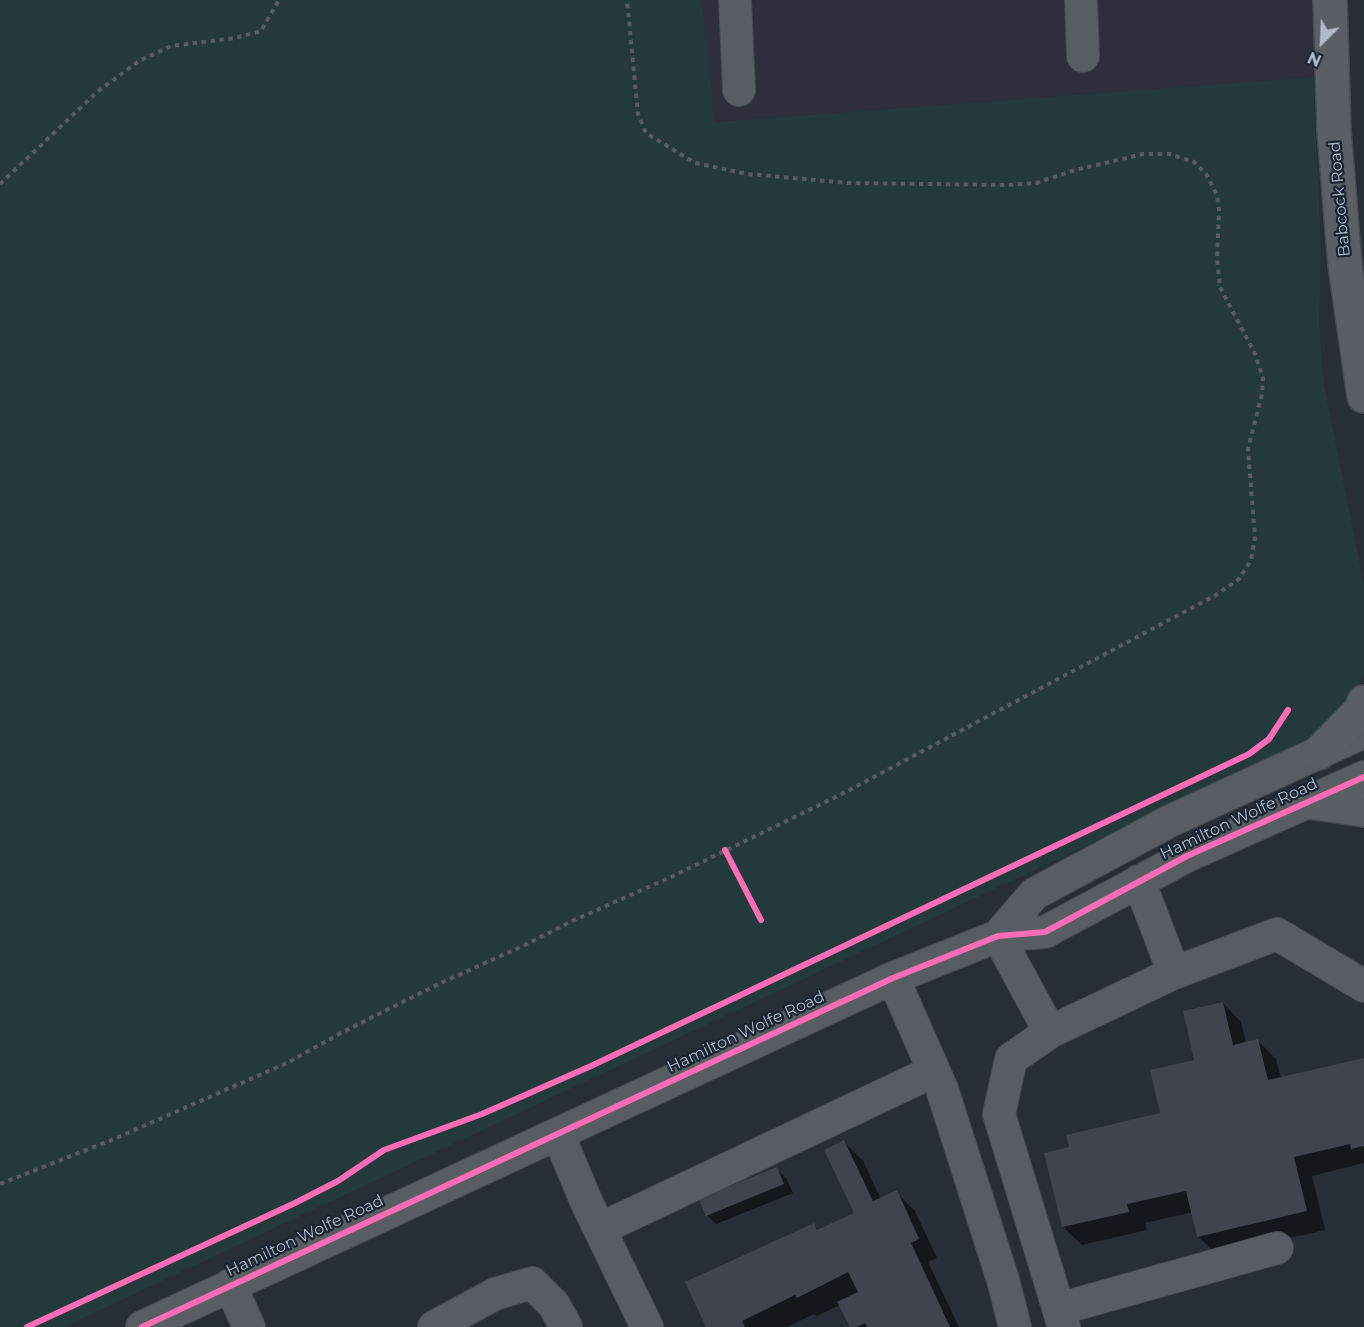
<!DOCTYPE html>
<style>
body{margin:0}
#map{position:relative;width:1364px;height:1327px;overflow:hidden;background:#272e38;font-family:Montserrat,sans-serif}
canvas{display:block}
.north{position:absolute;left:1292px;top:12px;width:60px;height:60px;-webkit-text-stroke:4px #1b2432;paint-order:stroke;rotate:204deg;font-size:16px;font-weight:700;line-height:24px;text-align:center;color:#b1bac9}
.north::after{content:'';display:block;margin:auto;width:21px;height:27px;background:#b1bac9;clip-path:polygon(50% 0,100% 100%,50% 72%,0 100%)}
</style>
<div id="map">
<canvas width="1364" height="1327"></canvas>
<div class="north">N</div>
</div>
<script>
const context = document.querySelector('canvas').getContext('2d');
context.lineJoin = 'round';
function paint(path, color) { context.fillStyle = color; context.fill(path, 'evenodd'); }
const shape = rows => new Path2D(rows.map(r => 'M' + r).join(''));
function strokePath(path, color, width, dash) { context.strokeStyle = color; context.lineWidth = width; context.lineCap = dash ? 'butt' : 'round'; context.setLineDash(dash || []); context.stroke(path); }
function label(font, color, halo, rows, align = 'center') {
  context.font = font + ' Montserrat,sans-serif'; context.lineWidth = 4.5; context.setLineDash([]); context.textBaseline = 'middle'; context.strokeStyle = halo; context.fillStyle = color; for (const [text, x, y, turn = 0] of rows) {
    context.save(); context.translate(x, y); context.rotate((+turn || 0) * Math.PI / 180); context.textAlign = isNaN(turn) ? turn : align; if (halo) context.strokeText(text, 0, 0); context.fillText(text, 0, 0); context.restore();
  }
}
paint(shape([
 [702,0,1315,0,1313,77,714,122]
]), '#2f2e3d');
paint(shape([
 [0,0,702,0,715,122,1313,77,1321,249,1319,323,1324,385,1364,585,1364,675,1351,697,1320,730,1277,756,64,1327,0,1327]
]), '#24393e');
paint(shape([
 [1223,1003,1241,1022,1246,1043,1258,1041,1276,1059,1281,1078,1364,1059,1364,1163,1312,1176,1325,1230,1217,1255,1198,1236,1193,1212,1145,1223,1147,1230,1082,1245,1063,1227,1071,1148,1162,1114,1196,1061],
 [844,1142,863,1161,881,1199,896,1192,915,1211,937,1258,928,1262,959,1327,851,1327,840,1305,817,1316,814,1314,787,1327,707,1327,813,1224,819,1230,856,1213],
 [777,1169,786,1178,793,1193,716,1224,707,1215]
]), '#0007');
paint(shape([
 [1223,1002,1233,1045,1258,1039,1268,1080,1364,1058,1364,1146,1351,1149,1350,1144,1294,1157,1307,1211,1197,1237,1186,1191,1127,1204,1129,1212,1062,1227,1044,1153,1069,1147,1066,1135,1160,1113,1150,1070,1194,1060,1183,1011],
 [844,1140,873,1201,897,1190,919,1239,911,1243,950,1327,867,1327,865,1323,857,1327,850,1327,837,1302,858,1292,848,1272,797,1298,795,1295,742,1321,745,1327,706,1327,685,1282,814,1223,817,1230,854,1213,824,1150],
 [777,1167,784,1184,706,1216,699,1199]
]), '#3f444e');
const minor = shape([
 [735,0,739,90],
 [1081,0,1083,56],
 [1139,881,1174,973,1277,934,1364,986],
 [998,936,1034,894,1170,821,1364,732],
 [998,936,1050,1032,1174,973],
 [893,978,942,1089,1003,1280,1015,1327],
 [1050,1032,1011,1059,999,1114,1064,1327],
 [558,1134,586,1201,647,1327],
 [600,1229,934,1071],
 [230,1285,249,1327],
 [1059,1309,1277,1248],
 [142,1327,893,978,998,936,1045,932,1187,856,1364,777],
 [434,1327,495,1294,532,1283,554,1305,566,1327]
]);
const major = shape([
 [1330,0,1334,131,1345,265,1364,396],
 [1319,753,1361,710,1364,702],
 [1309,802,1364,810]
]);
strokePath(minor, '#444951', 34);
strokePath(major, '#454b54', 36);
strokePath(shape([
 [0,184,97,92,139,61,171,46,235,38,261,31,279,0],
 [0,1184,114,1139,287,1063,341,1033,443,982,525,945,572,921,671,877,840,795,1216,595,1239,579,1251,560,1255,538,1248,449,1262,394,1263,378,1255,354,1220,287,1217,258,1219,210,1217,195,1206,174,1194,162,1170,154,1143,154,1075,170,1036,183,1008,185,848,183,748,174,695,163,646,133,638,114,627,0]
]), '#555c63', 4, [4.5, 4.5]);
strokePath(minor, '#585d65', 32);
strokePath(major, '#5a5f67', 33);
strokePath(shape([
 [725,850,761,920],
 [27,1327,295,1203,338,1181,384,1150,482,1114,591,1066,1249,754,1269,739,1288,710],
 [142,1327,893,978,998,936,1045,932,1187,856,1364,777]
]), '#f96db3', 6);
label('16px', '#b1bac9', '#1b2432', [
 ["Babcock Road",1340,199,-95],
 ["Hamilton Wolfe Road",1239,819,-25],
 ["Hamilton Wolfe Road",746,1032,-25],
 ["Hamilton Wolfe Road",305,1236,-25]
]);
</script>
